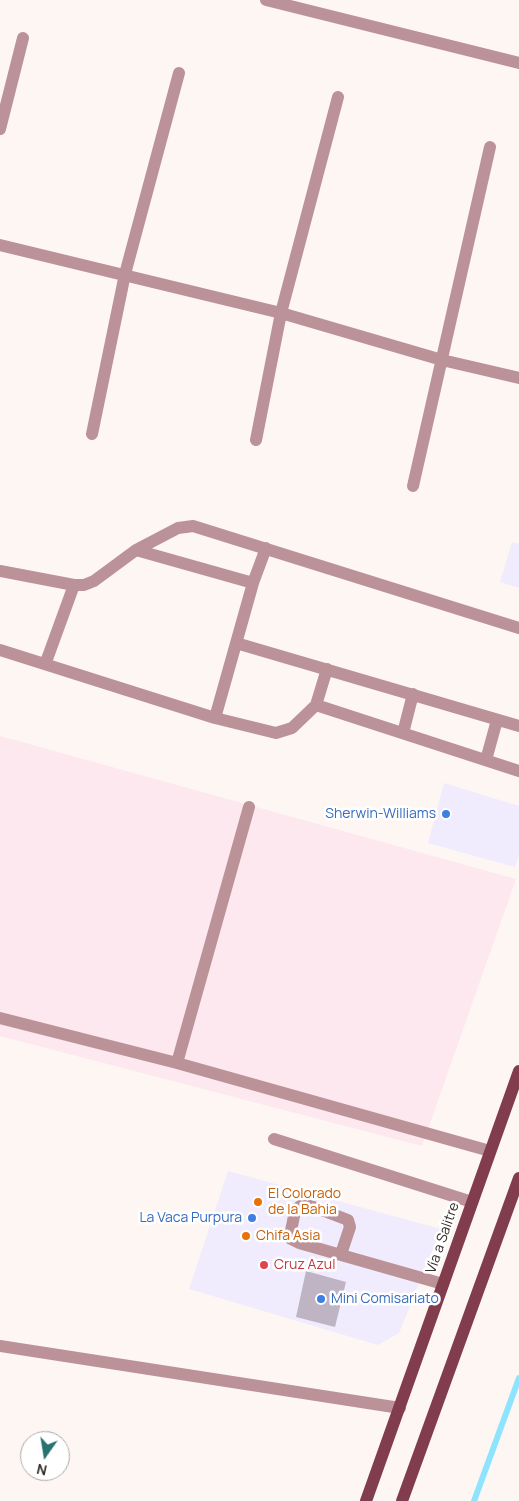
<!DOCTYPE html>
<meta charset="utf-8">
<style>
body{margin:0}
#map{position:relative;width:519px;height:1501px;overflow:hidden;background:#fef6f3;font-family:Manrope,sans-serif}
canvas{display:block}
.north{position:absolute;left:20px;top:1431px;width:50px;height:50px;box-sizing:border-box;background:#fff;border:1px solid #adaba9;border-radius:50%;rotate:193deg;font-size:14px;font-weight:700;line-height:20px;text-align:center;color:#332c29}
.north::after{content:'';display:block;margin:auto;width:18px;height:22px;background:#28726f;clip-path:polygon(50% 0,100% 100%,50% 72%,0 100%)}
</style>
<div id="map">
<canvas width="519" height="1501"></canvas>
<div class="north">N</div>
</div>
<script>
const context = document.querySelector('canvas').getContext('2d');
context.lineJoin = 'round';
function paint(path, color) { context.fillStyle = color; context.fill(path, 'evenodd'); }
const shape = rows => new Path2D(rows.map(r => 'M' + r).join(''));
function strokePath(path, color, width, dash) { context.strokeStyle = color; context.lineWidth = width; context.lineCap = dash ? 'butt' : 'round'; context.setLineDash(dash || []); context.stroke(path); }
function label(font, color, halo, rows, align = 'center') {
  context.font = font + ' Manrope,sans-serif'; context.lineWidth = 5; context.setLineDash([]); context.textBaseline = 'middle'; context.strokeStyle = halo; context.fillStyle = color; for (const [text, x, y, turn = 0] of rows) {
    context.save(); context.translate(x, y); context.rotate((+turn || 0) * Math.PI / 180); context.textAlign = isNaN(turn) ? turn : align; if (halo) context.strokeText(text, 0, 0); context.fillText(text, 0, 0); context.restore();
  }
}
paint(shape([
 [512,542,519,544,519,588,500,582],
 [444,783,519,806,519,855,515,867,428,843],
 [228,1171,441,1229,399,1333,378,1345,189,1289]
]), '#f0ebfd');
paint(shape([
 [0,736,516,879,422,1146,0,1036]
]), '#fce8ee');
strokePath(shape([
 [474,1501,519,1378]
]), '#8ee4ff', 6);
paint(shape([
 [306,1271,346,1282,335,1327,296,1317]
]), '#beb4c3');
strokePath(shape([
 [266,0,519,63],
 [0,129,23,38],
 [0,245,281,313,442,360,519,378],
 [92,434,125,274,179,73],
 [256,440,281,313,338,97],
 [413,486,490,147],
 [136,550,253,583],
 [0,571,74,585,84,585,94,581,136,550,178,528,193,526,519,628],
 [236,643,519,726],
 [0,650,215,718,276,733,292,728,316,705,327,669],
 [46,662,74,585],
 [316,705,519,771],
 [215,718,253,583,266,548],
 [403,733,413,694],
 [486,760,497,720],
 [0,1018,177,1063,490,1151],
 [177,1063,249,807],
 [274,1139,472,1202],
 [341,1254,350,1227,348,1220,311,1206,300,1206,295,1211,291,1231,291,1239,299,1243,443,1284],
 [0,1346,400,1408]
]), '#bc9299', 12);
strokePath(shape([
 [366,1501,519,1071],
 [402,1501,519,1178]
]), '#823d4d', 12);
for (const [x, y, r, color] of [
 [446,814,5,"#3f7fe0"],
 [258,1202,5,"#e8710a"],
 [252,1218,5,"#3f7fe0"],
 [246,1236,5,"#e8710a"],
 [264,1265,5,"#e0444e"],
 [321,1299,5,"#3f7fe0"]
]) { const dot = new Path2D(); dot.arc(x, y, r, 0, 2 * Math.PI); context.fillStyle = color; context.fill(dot); strokePath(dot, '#fff', 2); }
label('14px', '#366cbe', '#fff', [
 ["Sherwin-Williams",436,814],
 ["La Vaca Purpura",242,1218],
 ["Mini Comisariato",331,1299,"left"]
], 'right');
label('14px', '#c56008', '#fff', [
 ["El Colorado",268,1194],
 ["de la Bahia",268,1210],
 ["Chifa Asia",256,1236]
], 'left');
label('14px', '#332c29', '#fff', [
 ["Vía a Salitre",443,1238,-71]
]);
label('14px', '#be3a42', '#fff', [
 ["Cruz Azul",274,1265]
], 'left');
</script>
